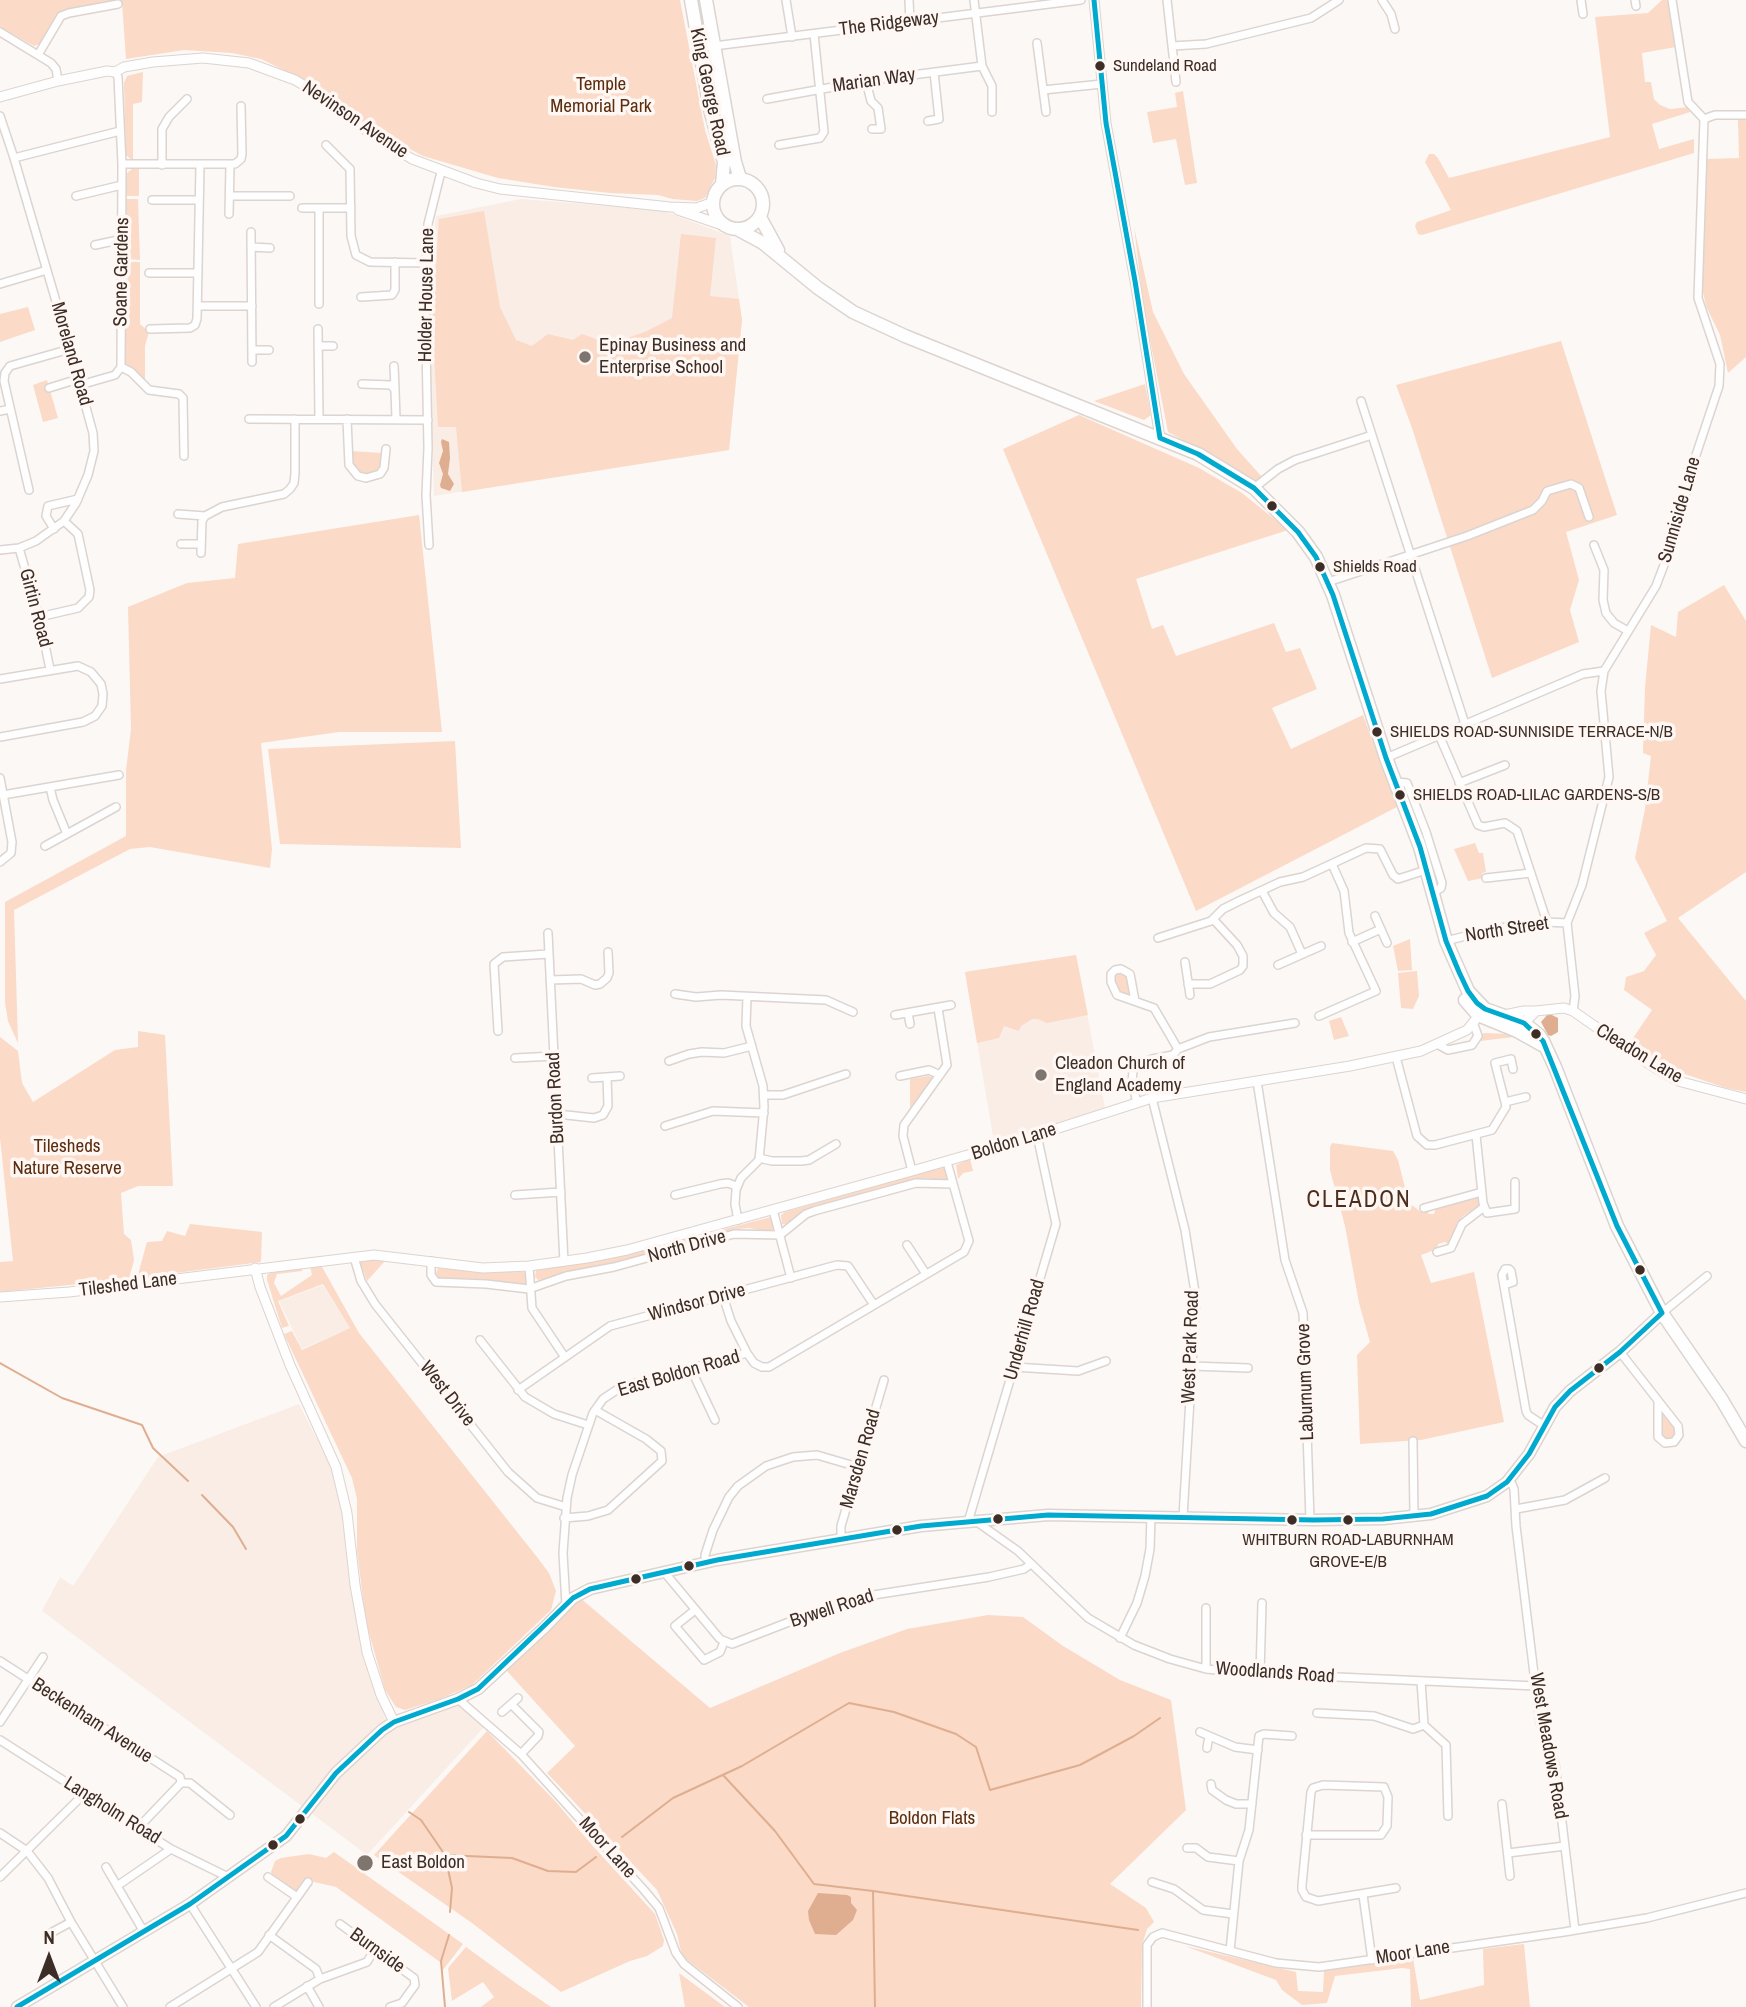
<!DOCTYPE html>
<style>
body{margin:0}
#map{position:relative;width:1746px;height:2007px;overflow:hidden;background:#fcf8f6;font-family:"Archivo Narrow",sans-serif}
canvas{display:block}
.north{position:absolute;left:14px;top:1923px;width:70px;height:70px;-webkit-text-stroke:5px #fff7f3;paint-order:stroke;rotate:0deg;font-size:19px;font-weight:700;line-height:28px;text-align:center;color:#3c2e26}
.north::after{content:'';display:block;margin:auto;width:24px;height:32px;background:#3c2e26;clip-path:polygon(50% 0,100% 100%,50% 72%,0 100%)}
</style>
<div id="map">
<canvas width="1746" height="2007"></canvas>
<div class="north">N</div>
</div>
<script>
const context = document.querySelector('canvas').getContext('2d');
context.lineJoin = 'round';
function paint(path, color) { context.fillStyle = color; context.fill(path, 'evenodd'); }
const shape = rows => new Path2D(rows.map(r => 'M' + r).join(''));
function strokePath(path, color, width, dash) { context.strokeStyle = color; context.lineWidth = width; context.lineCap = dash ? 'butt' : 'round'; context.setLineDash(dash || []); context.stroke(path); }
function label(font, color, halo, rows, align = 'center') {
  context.font = font + ' "Archivo Narrow",sans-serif'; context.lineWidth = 7; context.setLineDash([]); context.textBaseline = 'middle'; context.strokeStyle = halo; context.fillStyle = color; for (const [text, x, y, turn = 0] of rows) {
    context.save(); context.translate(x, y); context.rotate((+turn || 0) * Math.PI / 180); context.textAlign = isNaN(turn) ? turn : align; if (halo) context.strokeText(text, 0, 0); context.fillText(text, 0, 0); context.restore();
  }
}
paint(shape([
 [521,199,661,210,730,236,742,320,729,450,434,496,429,324,432,250,436,216],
 [1076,955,1105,1108,994,1142,965,972],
 [323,1285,350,1328,302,1349,279,1301],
 [299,1404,332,1469,345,1513,365,1653,386,1721,457,1704,485,1726,367,1855,42,1611,60,1577,73,1586,158,1457]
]), '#f9ede6');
paint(shape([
 [0,0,680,0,705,130,716,165,715,178,705,198,697,201,672,199,658,195,610,193,554,187,498,178,423,156,378,132,312,84,261,59,232,53,184,50,126,59,122,2,69,10,56,17,40,44,34,46,0,27],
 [1662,0,1668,0,1676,47,1642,53,1645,82,1651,82,1654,99,1660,105,1670,109,1688,107,1690,112,1652,124,1659,149,1694,139,1694,153,1422,235,1418,234,1415,226,1417,222,1451,210,1425,162,1429,154,1434,154,1438,158,1449,178,1610,137,1595,17,1648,13],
 [143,72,142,102,133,104,133,161,126,155,124,83,127,76],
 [1183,91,1197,183,1185,185,1176,139,1153,143,1147,112,1177,107,1175,93],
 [1738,120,1746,120,1746,357,1728,373,1720,335,1706,306,1701,283,1706,159,1739,158],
 [132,169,139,169,139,196,126,196,126,174],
 [126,199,138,199,140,260,128,259],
 [484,211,500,307,516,340,532,346,548,334,573,340,582,334,609,344,645,332,672,318,681,234,716,238,710,296,739,299,742,320,729,450,462,492,456,427,438,427,432,317,439,219],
 [1134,227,1153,312,1184,374,1237,449,1262,477,1257,480,1253,480,1235,468,1168,432,1144,309],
 [128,262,140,262,140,324,149,332,145,346,145,381,125,364],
 [28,307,35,330,0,342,0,314],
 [1561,341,1617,515,1566,532,1579,580,1570,610,1579,642,1492,678,1412,428,1396,385],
 [47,380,58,418,43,422,33,385],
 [1145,384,1151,415,1144,420,1094,401],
 [1079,415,1199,468,1242,493,1288,530,1136,579,1152,629,1163,625,1176,656,1274,623,1286,652,1300,648,1317,689,1272,708,1291,749,1363,715,1397,807,1196,911,1003,449],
 [351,451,382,453,382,467,370,474,361,473,354,468],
 [419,515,442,732,339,732,261,743,272,849,270,868,150,847,130,849,14,910,18,1043,8,1021,5,1003,5,902,126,836,126,770,131,729,128,607,187,583,235,578,238,544],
 [1724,585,1746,621,1746,872,1678,918,1746,1001,1746,1092,1726,1088,1667,1068,1629,1044,1652,1010,1624,990,1626,977,1644,971,1656,955,1644,933,1667,921,1635,858,1645,809,1651,756,1643,753,1645,687,1651,625,1676,637,1678,612],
 [455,741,461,848,280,844,268,749],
 [1475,843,1479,853,1483,853,1486,872,1482,873,1483,878,1468,881,1454,849],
 [1410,939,1412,970,1398,971,1393,946],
 [1076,955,1088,1015,1047,1023,1038,1019,1032,1019,1021,1026,1019,1031,1004,1026,999,1038,977,1043,965,972],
 [1417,971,1419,996,1413,1009,1401,1008,1398,973],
 [1118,973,1123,973,1129,977,1129,996,1120,994,1113,985,1115,975],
 [1341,1017,1349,1036,1334,1040,1329,1021],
 [138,1031,165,1035,173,1186,138,1186,121,1193,124,1234,131,1240,134,1260,129,1279,0,1292,0,1262,13,1261,0,1138,0,1037,18,1051,22,1083,33,1102,115,1050,138,1047],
 [1485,1033,1508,1034,1514,1037,1480,1041,1482,1034],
 [928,1076,934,1077,910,1112,910,1079],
 [1332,1143,1393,1151,1398,1160,1409,1203,1421,1212,1427,1211,1429,1214,1434,1214,1436,1208,1478,1196,1480,1205,1463,1216,1457,1223,1449,1245,1445,1242,1438,1244,1437,1249,1421,1255,1431,1283,1474,1272,1504,1422,1421,1440,1360,1444,1357,1355,1370,1342,1359,1303,1345,1226,1330,1170,1330,1147],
 [970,1159,973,1171,963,1173,958,1179,956,1165],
 [943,1167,949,1177,946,1180,922,1178,911,1181,807,1210,788,1225,782,1224,781,1215,785,1212],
 [771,1217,775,1228,769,1232,749,1228,737,1229,618,1262,567,1272,550,1278,538,1280,535,1277,536,1270,539,1268,620,1256],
 [190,1224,262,1232,261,1262,137,1278,147,1242,162,1241,167,1231,185,1236],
 [374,1259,385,1261,367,1281,360,1262],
 [321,1265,359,1333,537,1557,549,1573,556,1591,551,1610,472,1685,440,1699,405,1710,396,1707,385,1690,366,1622,357,1551,357,1499,352,1478,284,1334,292,1331,302,1350,350,1328,323,1284,278,1301,289,1326,282,1328,267,1280,267,1275,271,1272,302,1268,302,1271,277,1274,274,1283,281,1296,312,1275,310,1266],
 [438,1268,484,1272,523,1272,526,1273,528,1281,522,1286,481,1279,439,1278,436,1273],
 [1660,1410,1675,1426,1676,1431,1674,1439,1664,1440,1661,1435],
 [579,1597,710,1708,840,1653,907,1629,988,1615,1023,1617,1063,1646,1120,1680,1171,1700,1186,1810,1110,1884,1146,1908,1154,1922,1147,1929,1142,1945,1141,2007,749,2007,682,1956,677,1934,657,1890,547,1773,575,1746,506,1670],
 [487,1731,556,1802,592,1845,655,1914,664,1940,663,1946,647,1956,630,1961,561,1992,472,1923,374,1855],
 [334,1852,463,1944,443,1970,440,1962,336,1887,314,1882,309,1879,298,1890,294,1890,274,1877,271,1872,275,1861,281,1858,309,1854,326,1858],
 [1524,1944,1530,2007,1411,2007,1410,1969,1402,1968,1335,1976,1327,2003,1302,2005,1282,1990,1276,1980,1185,1946,1296,1972,1298,1991,1323,1992,1324,1971,1413,1958,1420,2000,1484,1985,1483,1949],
 [466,1947,517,1984,551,2007,481,2007,494,1997,483,1982,452,2001,448,1968],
 [679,1973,725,2007,685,2007]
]), '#fbdac7');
paint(shape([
 [442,439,449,442,450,458,448,474,454,484,450,491,441,488,440,485,443,474,439,463,443,451,441,442],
 [1547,1015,1552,1015,1558,1018,1558,1032,1551,1036,1548,1035,1541,1022],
 [818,1893,847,1895,851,1897,851,1903,857,1910,853,1920,836,1935,815,1934,809,1920,808,1911]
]), '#dfae90');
strokePath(shape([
 [0,1363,62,1398,142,1425,153,1448,188,1481],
 [202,1495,233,1527,246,1549],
 [723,1775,775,1831,814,1884,873,1891,875,2007],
 [409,1812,421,1820,445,1855,452,1888,450,1912],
 [622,1837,673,1798,742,1766,849,1703,894,1712,956,1734,976,1747,990,1790,1080,1765,1134,1736,1160,1718],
 [445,1855,512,1858,548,1871,576,1872,596,1857],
 [873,1891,1138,1930],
 [445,2007,441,1961,449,1935]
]), '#dfae90', 2);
const minor = shape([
 [786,0,792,37],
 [909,0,910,23],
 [974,0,982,66,992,86,992,112],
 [1167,0,1176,82],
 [1382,0,1391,14,1395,29],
 [1581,0,1583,14],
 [1635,0,1636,6],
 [0,32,51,63,56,69,58,81],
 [1037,43,1046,112],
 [1172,46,1206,44,1311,18,1339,0],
 [698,48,1081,0],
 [38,55,61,16,69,13,118,4],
 [866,81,871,101,878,108,881,129,872,129],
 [1043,90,1102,84],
 [767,99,866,81,982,66],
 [0,116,14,158,70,349,93,433,94,451,88,475,76,503,64,521,36,541,19,548,0,550],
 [1704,119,1715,115,1746,115],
 [928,121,939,119,934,72],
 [326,145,350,169,351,236,356,255,370,262,426,263],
 [779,145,820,138,824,132,814,34],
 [14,158,120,131],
 [122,164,235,164,241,159,242,154,241,106],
 [162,165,162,129,169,117,187,99],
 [76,196,122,185],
 [230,196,290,196],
 [152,200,199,200],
 [302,208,351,208],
 [319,208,319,304],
 [229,214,230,165],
 [251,232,252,362],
 [95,245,123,239],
 [251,247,270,248],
 [149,273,198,273],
 [0,284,47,270],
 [361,297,392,295,395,290,395,262],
 [198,306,252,306],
 [150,329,190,328,195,325,197,319,200,165],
 [318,329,319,419],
 [318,346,333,346],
 [252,350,269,350],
 [394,366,395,389],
 [121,367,131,372,149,390,179,394,183,398,184,456],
 [362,384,391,385,395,390,396,419],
 [80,385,115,375,121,367,122,164,118,77,115,72],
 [49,388,78,379],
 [1361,401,1465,724],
 [0,411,10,409],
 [249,419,428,420],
 [347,419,349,465,358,476,366,478,380,474,384,468,386,449],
 [1254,488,1278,469,1295,460,1372,435],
 [29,490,4,381,5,373,10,366,70,349],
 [178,514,205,516,202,521,201,553],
 [205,516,222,507,284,494,290,489,294,483,295,473,295,419],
 [54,529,46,516,48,506,78,499],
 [181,544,201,544],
 [429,545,426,495,428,448,425,294,428,224,441,172],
 [1594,545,1604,570,1603,600,1606,613,1614,623,1628,631],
 [19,548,39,617,50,669],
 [1328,582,1467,536,1533,510,1542,501,1547,491,1571,484,1579,488,1589,517],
 [39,617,78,608,89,597,90,590,78,534,64,521],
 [0,679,78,666,91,672,101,684,103,694,102,706,95,716,83,722,0,737],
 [1439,735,1478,825,1484,827,1505,823,1517,831,1547,922],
 [1386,758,1583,674,1604,671],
 [0,778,12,842,11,853,0,862],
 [1396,782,1407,783,1426,832,1442,883,1441,888,1433,893],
 [1459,783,1505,765],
 [50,787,53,800,67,834],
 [3,795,119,775],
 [45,846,116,807],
 [1486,878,1531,873],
 [1262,891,1274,913,1290,927,1302,954],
 [1375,916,1387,943],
 [548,933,564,1262],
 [1158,938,1211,921,1223,909,1239,901,1280,882,1303,877,1366,848,1380,849,1393,875,1398,879,1426,870],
 [1446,941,1493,929,1545,922,1567,923],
 [1352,942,1381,929],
 [1185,962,1190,995],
 [1278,965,1321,946],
 [550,980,581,979,595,985,600,984,607,978,609,973,608,952],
 [1188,984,1210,984,1240,970,1243,966,1243,956,1237,945,1213,919],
 [675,994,696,997,721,995,826,1000,853,1012],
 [1135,1001,1130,974,1121,969,1115,970,1111,974,1111,982,1117,995,1154,1008,1178,1049,1173,1055,1152,1059,1137,1065,1133,1071,1132,1082,1137,1103],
 [1573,1011,1575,996,1567,923,1582,885,1609,777,1601,691,1604,671,1656,586,1675,536,1694,461,1719,386,1720,364,1698,298,1704,119,1688,102,1672,0],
 [908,1013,910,1024],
 [895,1015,951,1005],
 [1319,1016,1376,991,1349,933,1344,891,1332,864],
 [498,1031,494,964,503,957,548,954],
 [1437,1044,1448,1050,1472,1045,1478,1036,1473,1022],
 [1178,1049,1209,1037,1295,1023],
 [1396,1057,1417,1136,1427,1145,1435,1145,1492,1130,1506,1107,1505,1102],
 [515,1058,554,1056],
 [669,1061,689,1054,702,1052,724,1053,752,1046],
 [1513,1069,1511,1059,1495,1063,1505,1102,1526,1097],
 [900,1076,929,1070,940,1075],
 [592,1078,620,1076],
 [1257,1081,1285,1260,1303,1313,1310,1520],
 [764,1095,783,1095,846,1074],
 [1152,1098,1185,1230,1196,1298,1183,1517],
 [557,1114,594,1118,603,1115,608,1106,607,1077],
 [665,1126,713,1111,764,1113],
 [1476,1135,1483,1203,1487,1213,1515,1209,1515,1182],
 [759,1158,772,1161,801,1161,809,1160,836,1144],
 [912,1171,903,1136,904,1125,947,1065,938,1008],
 [515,1195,561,1192],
 [675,1195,720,1184,728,1183,736,1186],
 [1424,1208,1482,1192],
 [773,1210,791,1278],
 [738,1220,735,1204,736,1190,741,1178,759,1160,764,1107,763,1086,746,1026,747,997],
 [907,1245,926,1274],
 [1437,1252,1451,1248,1462,1224,1484,1207],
 [354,1257,361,1281,375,1304,508,1472,537,1498,566,1507],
 [431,1261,431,1275,436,1282,486,1284,529,1289,566,1276,614,1267,734,1234,780,1235,806,1214,814,1211,916,1183,953,1184],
 [529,1266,532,1308,564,1356],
 [1504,1285,1513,1282,1511,1271,1509,1269,1505,1269,1502,1275,1526,1411,1528,1415,1543,1425],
 [723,1296,731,1321,747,1353,754,1363,762,1367,769,1367,964,1252,969,1241,947,1162],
 [1662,1313,1707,1276],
 [480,1340,525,1397,554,1414,588,1425],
 [1620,1352,1678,1426,1679,1435,1674,1442,1665,1443,1658,1437,1658,1401],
 [1191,1366,1248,1368],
 [1014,1367,1078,1371,1106,1361],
 [691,1369,715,1420],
 [518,1390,610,1326,837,1265,848,1266,874,1305],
 [1413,1441,1414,1516],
 [1507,1482,1512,1484,1514,1489,1516,1526,1540,1723,1555,1764,1575,1930],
 [1516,1509,1565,1500,1605,1478],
 [564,1518,588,1516,608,1510,662,1461,661,1451,646,1439,595,1410],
 [968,1522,1056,1224,1037,1135],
 [977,1522,1018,1551,1088,1618,1134,1645,1170,1659,1206,1669,1249,1673,1536,1686],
 [841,1538,841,1526,884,1380],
 [706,1563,705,1555,713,1530,729,1497,738,1486,766,1466,793,1457,817,1455,858,1467],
 [665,1573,720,1639,732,1644,815,1612,867,1596,989,1577,1024,1569,1031,1564],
 [566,1605,563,1553,567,1498,572,1475,593,1413,603,1399,621,1387,747,1353],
 [695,1610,675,1626,704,1660,720,1652,724,1642],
 [1120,1638,1137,1603,1145,1576,1150,1549,1151,1516],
 [0,1661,180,1777,181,1783],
 [1206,1669,1206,1608],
 [1260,1674,1262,1603],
 [1421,1681,1424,1725,1446,1745,1448,1816],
 [458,1699,521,1754,644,1890,659,1908,676,1953,684,1964,738,2007],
 [511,1704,539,1732,538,1736,521,1754],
 [502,1712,518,1698],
 [1317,1713,1374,1716,1413,1729,1424,1725],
 [0,1722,43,1657],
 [1200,1732,1235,1747,1258,1750],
 [0,1740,171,1849,228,1877],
 [1207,1748,1209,1736],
 [181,1783,190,1783,230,1815],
 [1211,1784,1212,1790,1226,1800,1236,1804,1252,1804],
 [1502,1804,1510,1876],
 [138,1828,181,1783],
 [0,1833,27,1851,48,1878,71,1922,123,2007],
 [1306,1835,1381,1835,1387,1826,1388,1797,1384,1787,1323,1785,1313,1788,1311,1792,1302,1885,1302,1890,1306,1897,1318,1901,1396,1888],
 [1187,1848,1196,1848,1208,1857,1239,1861],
 [1508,1853,1565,1846],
 [106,1867,144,1932],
 [0,1877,85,1793],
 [268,1877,297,1897],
 [1152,1882,1174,1889,1203,1910,1233,1914],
 [117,1886,171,1849],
 [1363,1895,1372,1960],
 [190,1904,256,2007],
 [340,1924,414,1978,415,1985,402,2003,390,2007],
 [47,1935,71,1922],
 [269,1935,316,1969,320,1979],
 [1230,1951,1239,1861,1249,1830,1259,1736,1264,1734,1292,1736],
 [307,1986,319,2007],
 [170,2007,258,1952,308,1882],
 [274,2007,320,1979,367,1962,375,1949],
 [1147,2007,1147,1945,1153,1937,1162,1933,1276,1963,1319,1967,1564,1932,1647,1918,1746,1893]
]);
const tertiary = shape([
 [1094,0,1106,123,1135,281,1160,438],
 [0,97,58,81,107,71,115,72,124,67,153,62,203,58,249,63,295,80,325,98,361,127,412,159,476,183,500,189,670,207,697,208,713,202],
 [678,210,728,227],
 [1504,1015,1524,1011,1536,1011],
 [1520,1027,1536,1011,1564,1008,1573,1011,1652,1066,1678,1081,1746,1099],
 [255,1268,260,1287,290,1365,336,1467,347,1513,355,1585,367,1652,381,1695,394,1722],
 [0,1297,69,1292,374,1255,483,1268,529,1266,587,1258,627,1250,912,1171,1037,1135,1152,1098,1350,1066,1421,1051,1467,1030,1481,1013]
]);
const secondary = shape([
 [17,2007,190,1904,286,1836,336,1773,382,1730,394,1722,458,1699,478,1689,545,1627,573,1598,590,1589,717,1560,921,1526,1048,1515,1314,1520,1383,1519,1431,1514,1487,1496,1507,1482,1529,1454,1555,1407,1570,1391,1620,1352,1662,1313]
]);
const trunk = shape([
 [691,0,710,109,724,162,722,184],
 [706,0,735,162,740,178],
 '713 204a25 25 0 1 1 50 0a25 25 0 1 1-50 0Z',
 [760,217,778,250],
 [737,229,763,243,818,288,853,312,905,336,1198,454,1254,488,1298,532,1316,557,1333,595,1386,758,1420,847,1446,941,1468,991,1485,1009,1524,1023,1539,1035,1543,1041,1555,1067,1617,1226,1662,1313,1722,1400,1746,1441],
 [1465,1000,1478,1015,1517,1031,1542,1045]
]);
strokePath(minor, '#dcd4cf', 10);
strokePath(tertiary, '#dcd4cf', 11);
strokePath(secondary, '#dcd4cf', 13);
strokePath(trunk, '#dcd4cf', 15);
strokePath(minor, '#fffefe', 7);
strokePath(tertiary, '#fffefe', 9);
strokePath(secondary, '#fffefe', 10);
strokePath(trunk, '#fffefe', 12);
strokePath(shape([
 [17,2007,190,1904,286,1836,336,1773,382,1730,394,1722,458,1699,478,1689,573,1598,590,1589,717,1560,921,1526,1048,1515,1314,1520,1383,1519,1431,1514,1487,1496,1507,1482,1529,1454,1555,1407,1570,1391,1620,1352,1662,1313,1617,1226,1543,1041,1524,1023,1485,1009,1477,1003,1468,991,1459,972,1446,941,1420,847,1386,758,1333,595,1316,557,1298,532,1254,488,1198,454,1160,438,1135,281,1106,123,1094,0]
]), '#00a9ce', 5);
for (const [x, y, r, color] of [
 [1100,66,6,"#3c2e26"],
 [585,357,7,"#7f756f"],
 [1272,506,6,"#3c2e26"],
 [1320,567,6,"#3c2e26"],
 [1377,732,6,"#3c2e26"],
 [1400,795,6,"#3c2e26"],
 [1536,1034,6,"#3c2e26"],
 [1041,1075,7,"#7f756f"],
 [1640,1270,6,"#3c2e26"],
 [1599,1368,6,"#3c2e26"],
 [998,1519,6,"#3c2e26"],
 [1292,1520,6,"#3c2e26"],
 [1348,1520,6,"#3c2e26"],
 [897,1530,6,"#3c2e26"],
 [689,1566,6,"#3c2e26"],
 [636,1579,6,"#3c2e26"],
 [300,1819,6,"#3c2e26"],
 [273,1845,6,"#3c2e26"],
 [365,1863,9,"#7f756f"]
]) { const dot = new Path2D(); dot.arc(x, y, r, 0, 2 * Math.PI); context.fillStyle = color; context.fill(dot); strokePath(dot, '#fff7f3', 2.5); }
label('17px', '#3c2e26', '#fff7f3', [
 ["Sundeland Road",1113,66],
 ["Shields Road",1333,567],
 ["SHIELDS ROAD-SUNNISIDE TERRACE-N/B",1390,732],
 ["SHIELDS ROAD-LILAC GARDENS-S/B",1413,795],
 ["WHITBURN ROAD-LABURNHAM",1348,1540,"center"],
 ["GROVE-E/B",1348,1562,"center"]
], 'left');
label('19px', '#3c2e26', '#fff7f3', [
 ["The Ridgeway",889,24,-7],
 ["Marian Way",874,81,-8],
 ["King George Road",709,92,78],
 ["Nevinson Avenue",355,120,34],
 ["Soane Gardens",122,272,-89],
 ["Holder House Lane",427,295,-89],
 ["Moreland Road",71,354,74],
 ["Sunniside Lane",1680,510,-74],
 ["Girtin Road",35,608,75],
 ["North Street",1507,930,-9],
 ["Cleadon Lane",1639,1054,31],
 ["Burdon Road",556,1098,-93],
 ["Boldon Lane",1014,1142,-17],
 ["North Drive",687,1247,-15],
 ["Tileshed Lane",128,1285,-7],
 ["Windsor Drive",697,1303,-15],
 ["Underhill Road",1025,1330,-74],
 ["West Park Road",1191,1347,-88],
 ["East Boldon Road",679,1374,-16],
 ["Laburnum Grove",1306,1382,-92],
 ["West Drive",447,1394,52],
 ["Marsden Road",861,1459,-74],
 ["Bywell Road",832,1609,-18],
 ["Woodlands Road",1275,1673,4],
 ["Beckenham Avenue",92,1721,33],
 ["West Meadows Road",1548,1746,80],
 ["Langholm Road",112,1811,32],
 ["Moor Lane",607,1848,48],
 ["Burnside",377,1951,36],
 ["Moor Lane",1413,1953,-9]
]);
label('19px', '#5b2e10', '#fff7f3', [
 ["Temple",601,85],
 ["Memorial Park",601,107],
 ["Tilesheds",67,1147],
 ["Nature Reserve",67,1169],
 ["Boldon Flats",932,1819]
]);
label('19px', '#3c2e26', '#fff7f3', [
 ["Epinay Business and",599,346],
 ["Enterprise School",599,368],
 ["Cleadon Church of",1055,1064],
 ["England Academy",1055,1086],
 ["East Boldon",381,1863]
], 'left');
context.letterSpacing = '2px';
label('23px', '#4b2f1e', '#fff7f3', [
 ["CLEADON",1359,1201]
]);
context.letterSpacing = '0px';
</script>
